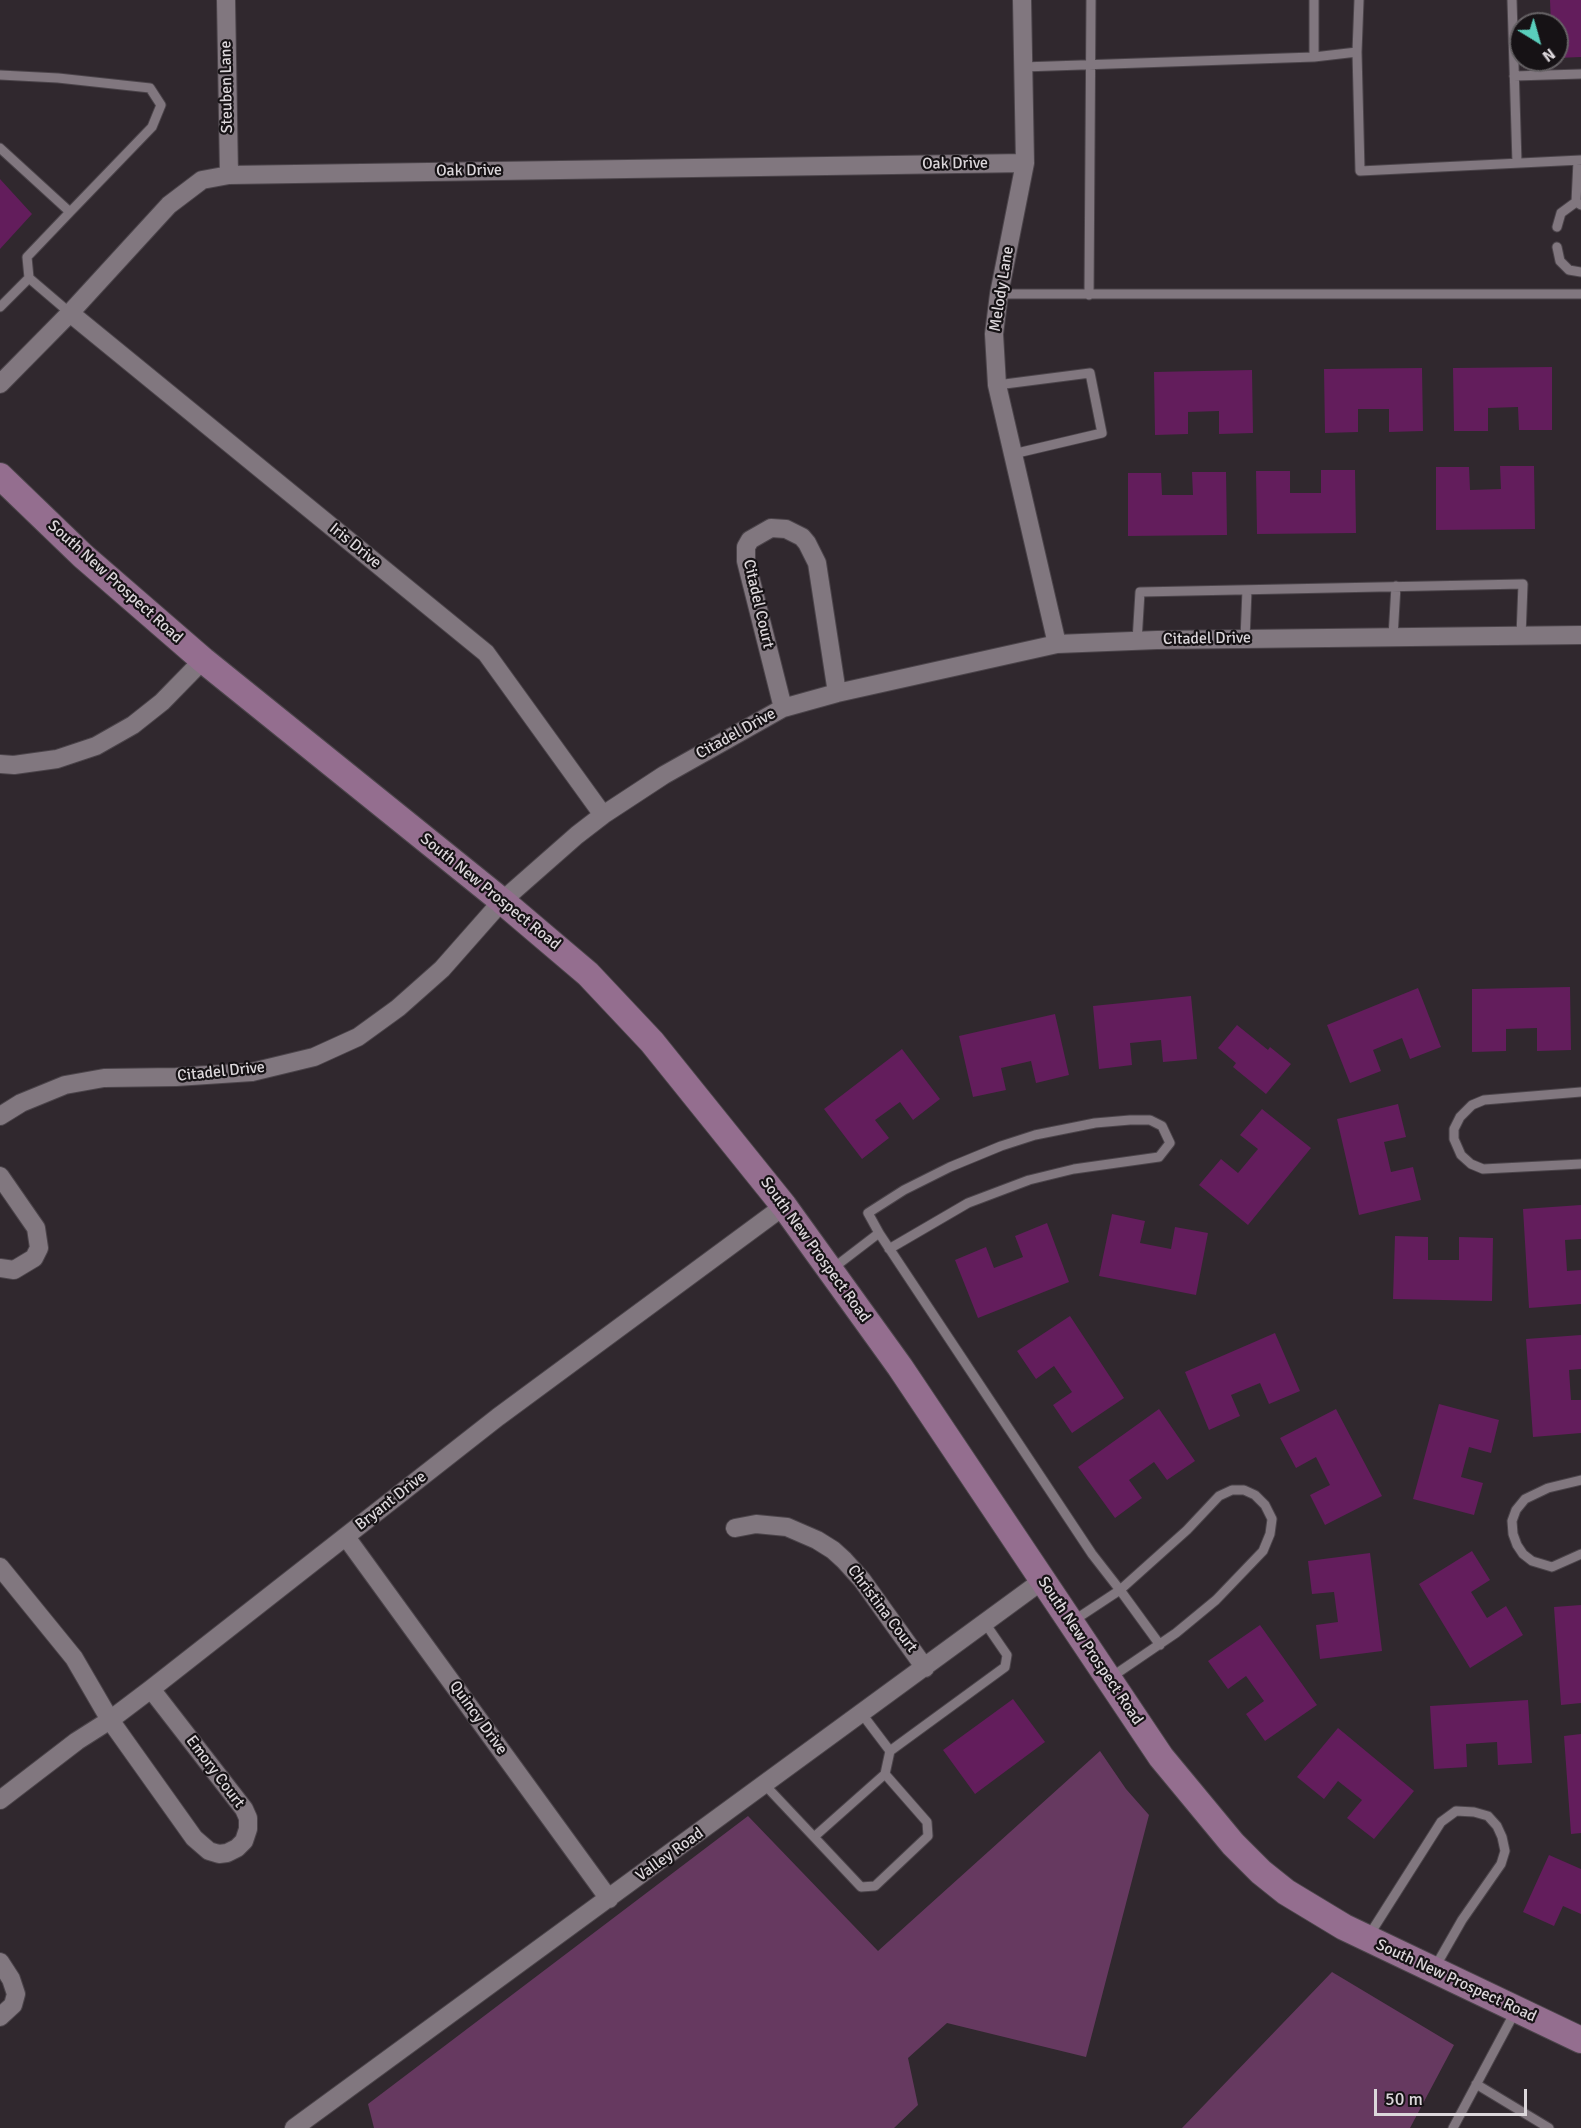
<!DOCTYPE html>
<style>
body{margin:0}
#map{position:relative;width:1581px;height:2128px;overflow:hidden;background:#30282e;font-family:Signika,sans-serif}
canvas{display:block}
.north{position:absolute;left:1509px;top:12px;width:60px;height:60px;box-sizing:border-box;background:#161215;border:2px solid #656164;border-radius:50%;rotate:143deg;font-size:16px;font-weight:700;line-height:24px;text-align:center;color:#dcd7db}
.north::after{content:'';display:block;margin:auto;width:21px;height:27px;background:#5acebc;clip-path:polygon(50% 0,100% 100%,50% 72%,0 100%)}
.scale{position:absolute;left:1374px;top:2089px;width:153px;height:27px;box-sizing:border-box;border:3px solid #dcd7db;border-top:0;padding-left:8px;font-size:18px;line-height:21px;white-space:nowrap;color:#dcd7db;-webkit-text-stroke:4px #161215;paint-order:stroke}
</style>
<div id="map">
<canvas width="1581" height="2128"></canvas>
<div class="north">N</div>
<div class="scale">50 m</div>
</div>
<script>
const context = document.querySelector('canvas').getContext('2d');
context.lineJoin = 'round';
function paint(path, color) { context.fillStyle = color; context.fill(path, 'evenodd'); }
const shape = rows => new Path2D(rows.map(r => 'M' + r).join(''));
function strokePath(path, color, width, dash) { context.strokeStyle = color; context.lineWidth = width; context.lineCap = dash ? 'butt' : 'round'; context.setLineDash(dash || []); context.stroke(path); }
function label(font, color, halo, rows, align = 'center') {
  context.font = font + ' Signika,sans-serif'; context.lineWidth = 4.5; context.setLineDash([]); context.textBaseline = 'middle'; context.strokeStyle = halo; context.fillStyle = color; for (const [text, x, y, turn = 0] of rows) {
    context.save(); context.translate(x, y); context.rotate((+turn || 0) * Math.PI / 180); context.textAlign = isNaN(turn) ? turn : align; if (halo) context.strokeText(text, 0, 0); context.fillText(text, 0, 0); context.restore();
  }
}
paint(shape([
 [1100,1751,1126,1789,1149,1815,1086,2057,947,2023,908,2058,918,2105,894,2128,374,2128,368,2104,748,1816,878,1951],
 [1332,1972,1454,2045,1410,2128,1182,2128]
]), '#663960');
paint(shape([
 [1550,0,1581,0,1581,57,1557,58,1557,24,1551,24],
 [0,179,32,214,0,249],
 [1552,367,1552,430,1519,430,1518,407,1488,408,1488,431,1454,431,1453,368],
 [1422,368,1423,431,1389,432,1389,409,1358,409,1358,432,1325,433,1324,369],
 [1252,370,1253,433,1219,434,1219,411,1188,412,1188,434,1155,435,1154,372],
 [1500,466,1534,466,1535,529,1436,530,1436,467,1469,467,1470,490,1501,489],
 [1321,470,1355,470,1356,533,1257,534,1256,471,1290,471,1290,493,1321,493],
 [1192,472,1226,472,1227,535,1128,536,1128,473,1161,473,1162,495,1193,495],
 [1570,987,1571,1050,1537,1051,1537,1028,1506,1029,1506,1051,1472,1052,1472,989],
 [1418,988,1441,1047,1410,1059,1402,1038,1373,1050,1381,1071,1350,1083,1327,1025],
 [1191,996,1197,1059,1163,1062,1161,1040,1130,1043,1132,1065,1099,1069,1093,1006],
 [1055,1014,1069,1075,1036,1083,1031,1061,1001,1068,1006,1090,973,1097,959,1036],
 [1237,1025,1268,1050,1270,1047,1291,1064,1266,1094,1233,1067,1236,1063,1218,1048],
 [902,1049,940,1099,913,1120,900,1102,875,1120,889,1138,862,1159,824,1109],
 [1398,1104,1406,1137,1384,1142,1391,1172,1413,1167,1421,1200,1359,1215,1337,1119],
 [1262,1109,1311,1148,1248,1225,1199,1185,1221,1159,1238,1173,1258,1149,1240,1135],
 [1581,1205,1581,1239,1565,1240,1567,1271,1581,1270,1581,1304,1529,1308,1523,1209],
 [1112,1214,1145,1221,1140,1243,1171,1249,1175,1227,1208,1233,1196,1295,1099,1276],
 [1047,1223,1069,1282,978,1318,955,1260,986,1247,994,1268,1023,1257,1015,1236],
 [1395,1236,1428,1237,1428,1260,1459,1260,1459,1237,1493,1238,1492,1301,1393,1299],
 [1070,1316,1124,1398,1072,1433,1053,1405,1072,1392,1054,1366,1036,1379,1017,1351],
 [1275,1333,1300,1391,1269,1404,1260,1383,1231,1395,1240,1416,1209,1430,1185,1372],
 [1581,1335,1581,1369,1569,1370,1571,1400,1581,1400,1581,1433,1533,1437,1526,1339],
 [1439,1404,1499,1420,1491,1453,1469,1447,1461,1477,1483,1483,1474,1515,1413,1499],
 [1159,1409,1195,1461,1167,1480,1154,1462,1129,1480,1142,1498,1115,1518,1078,1467],
 [1336,1409,1382,1496,1325,1525,1310,1495,1330,1485,1316,1457,1296,1468,1280,1438],
 [1472,1551,1490,1580,1471,1592,1487,1618,1506,1606,1523,1635,1470,1668,1419,1584],
 [1370,1553,1382,1651,1320,1659,1316,1625,1338,1622,1334,1592,1312,1594,1308,1561],
 [1581,1605,1581,1703,1561,1705,1554,1607],
 [1260,1625,1317,1705,1265,1741,1246,1714,1264,1701,1246,1676,1228,1689,1208,1661],
 [1013,1699,1045,1742,975,1794,943,1750],
 [1528,1700,1532,1763,1498,1765,1497,1742,1466,1744,1467,1767,1434,1769,1430,1706],
 [1338,1728,1414,1791,1374,1839,1347,1818,1362,1800,1338,1781,1324,1799,1297,1777],
 [1581,1734,1581,1833,1571,1834,1564,1736],
 [1549,1855,1581,1869,1581,1914,1563,1906,1554,1926,1523,1912]
]), '#631d5c');
const lane = shape([
 [1512,0,1517,163],
 [1357,52,1359,0],
 [1314,57,1357,52,1360,171,1581,160],
 [1023,67,1314,57,1314,0],
 [0,75,58,78,150,88,161,105,152,127,70,212],
 [1514,76,1581,74],
 [0,148,70,212,27,257,29,278],
 [1576,202,1578,161],
 [1557,227,1561,213,1576,202,1581,205],
 [1557,247,1560,261,1569,270,1581,272],
 [999,294,1581,294],
 [1089,295,1091,0],
 [0,307,29,278,70,313],
 [997,385,1090,373,1102,433,1013,454],
 [1393,637,1396,586],
 [1245,639,1247,590],
 [1137,641,1140,592,1523,584,1521,636],
 [1581,1092,1484,1100,1472,1105,1460,1117,1454,1129,1454,1139,1461,1155,1471,1164,1483,1169,1581,1164],
 [879,1233,868,1213,904,1190,950,1167,1001,1146,1035,1135,1095,1123,1130,1120,1150,1120,1162,1126,1170,1143,1159,1157,1074,1169,1029,1180,968,1203,889,1249],
 [832,1269,879,1233,1092,1554,1120,1590,1187,1530,1219,1496,1232,1490,1244,1490,1255,1495,1265,1505,1272,1519,1270,1534,1263,1551,1216,1600,1176,1633,1110,1678],
 [1581,1480,1548,1488,1525,1499,1516,1510,1512,1521,1513,1534,1517,1545,1523,1554,1532,1561,1552,1567,1581,1554],
 [1073,1621,1120,1590,1160,1645],
 [862,1714,890,1751,1005,1667,1007,1655,985,1623],
 [885,1774,814,1837,861,1887,875,1886,928,1836,927,1822,885,1774,890,1751],
 [765,1785,814,1837],
 [1368,1937,1441,1822,1456,1811,1474,1812,1488,1816,1497,1826,1502,1837,1505,1851,1501,1864,1462,1920,1434,1969],
 [1476,2084,1549,2128],
 [1453,2128,1516,2010]
]);
const street = shape([
 [226,0,229,175],
 [1022,0,1025,163,999,294,994,334,997,385,1057,644],
 [70,313,486,653,603,815],
 [0,384,70,313,169,205,202,180,229,175,1025,163],
 [783,708,746,561,746,547,750,540,771,528,786,529,802,537,807,543,817,563,837,693],
 [0,764,14,765,57,759,96,746,133,725,162,702,203,660],
 [0,1116,21,1103,65,1085,104,1078,176,1077,252,1072,314,1057,358,1037,398,1008,442,969,502,901,577,835,603,815,664,775,783,708,837,693,1057,644,1157,640,1581,635],
 [0,1176,36,1228,39,1248,34,1258,14,1270,0,1268],
 [735,1528,756,1524,787,1527,817,1540,833,1550,844,1560,862,1580,925,1668],
 [346,1537,609,1899],
 [0,1567,74,1658,110,1720,194,1838,209,1851,219,1854,227,1853,237,1848,244,1841,248,1829,248,1818,244,1809,151,1689],
 [0,1800,77,1741,110,1720,151,1689,498,1417,784,1206],
 [0,1962,11,1979,16,1994,13,2005,0,2017],
 [294,2128,1043,1580]
]);
const secondary = shape([
 [0,476,83,556,203,660,502,901,588,974,652,1042,784,1206,900,1367,1161,1757,1233,1844,1261,1872,1286,1892,1344,1927,1581,2040]
]);
strokePath(lane, '#4b444a', 11);
strokePath(street, '#4b444a', 20);
strokePath(secondary, '#4b444a', 28);
strokePath(lane, '#81777f', 9);
strokePath(street, '#81777f', 18);
strokePath(secondary, '#946e8f', 26);
label('16px', '#dcd7db', '#161215', [
 ["Steuben Lane",227,87,-91],
 ["Oak Drive",955,164,-1],
 ["Oak Drive",469,171,-1],
 ["Melody Lane",1002,289,-81],
 ["Iris Drive",355,546,39],
 ["South New Prospect Road",115,582,42],
 ["Citadel Court",758,604,77],
 ["Citadel Drive",1207,639,-1],
 ["Citadel Drive",736,734,-29],
 ["South New Prospect Road",490,892,39],
 ["Citadel Drive",221,1072,-6],
 ["South New Prospect Road",815,1250,54],
 ["Bryant Drive",391,1501,-38],
 ["Christina Court",882,1609,53],
 ["South New Prospect Road",1090,1651,56],
 ["Quincy Drive",478,1718,54],
 ["Emory Court",215,1772,53],
 ["Valley Road",670,1855,-36],
 ["South New Prospect Road",1456,1981,25]
]);
</script>
